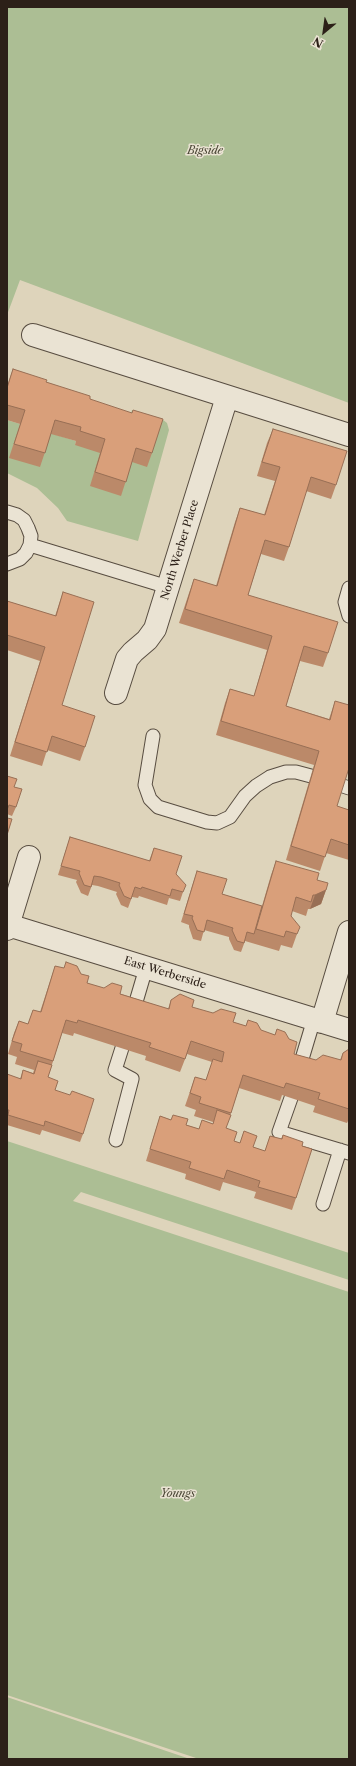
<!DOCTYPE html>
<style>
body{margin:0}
#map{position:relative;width:356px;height:1766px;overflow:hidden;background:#ded4bb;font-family:"Libre Caslon Text",serif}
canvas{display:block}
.frame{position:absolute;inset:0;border:8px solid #2c2018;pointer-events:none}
.north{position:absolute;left:304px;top:12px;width:40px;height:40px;-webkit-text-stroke:3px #eae3d3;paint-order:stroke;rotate:209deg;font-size:11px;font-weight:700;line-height:16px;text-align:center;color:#2c2018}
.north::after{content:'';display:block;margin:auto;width:14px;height:18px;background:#2c2018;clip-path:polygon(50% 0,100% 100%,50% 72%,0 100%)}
</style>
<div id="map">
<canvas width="356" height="1766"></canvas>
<div class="frame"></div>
<div class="north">N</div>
</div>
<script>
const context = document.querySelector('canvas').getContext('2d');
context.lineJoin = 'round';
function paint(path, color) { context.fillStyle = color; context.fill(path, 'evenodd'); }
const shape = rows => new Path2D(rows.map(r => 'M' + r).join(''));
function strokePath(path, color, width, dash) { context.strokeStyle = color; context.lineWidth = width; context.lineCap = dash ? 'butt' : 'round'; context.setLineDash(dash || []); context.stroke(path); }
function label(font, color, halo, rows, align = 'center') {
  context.font = font + ' "Libre Caslon Text",serif'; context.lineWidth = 3; context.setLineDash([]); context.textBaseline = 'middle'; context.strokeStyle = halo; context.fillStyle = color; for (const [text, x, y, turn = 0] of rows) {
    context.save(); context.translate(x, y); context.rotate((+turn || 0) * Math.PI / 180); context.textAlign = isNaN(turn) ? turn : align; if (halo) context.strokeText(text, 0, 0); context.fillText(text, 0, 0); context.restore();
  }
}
paint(shape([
 [7,7,349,7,349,403,20,280,7,315],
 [132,410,162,419,167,423,169,430,138,541,67,521,58,508,37,488,7,473,7,420,20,424,10,458,50,433,76,441,75,445,128,424],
 [7,1141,349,1253,349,1280,81,1192,73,1201,349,1292,349,1759,199,1759,7,1695],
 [7,1697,190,1759,7,1759]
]), '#acbe94');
const lane = shape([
 [7,512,17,515,24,520,28,528,31,536,30,545,26,553,20,559,7,564],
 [30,545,168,587],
 [349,588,345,602,349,616],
 [153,736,145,785,150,799,158,807,207,822,217,823,230,817,245,796,256,786,270,777,286,772,296,772,311,776],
 [343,786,349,788],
 [133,1012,146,968],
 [299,1069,314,1019],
 [291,1098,279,1132,349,1153],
 [116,1140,132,1079,115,1070,122,1048],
 [323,1204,340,1150]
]);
const street = shape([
 [33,335,349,435],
 [116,693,127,659,133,652,147,640,155,629,227,397],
 [8,925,349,1030],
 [7,929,29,857],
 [322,1022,349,932]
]);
strokePath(lane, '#584d41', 15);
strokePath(street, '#584d41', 24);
strokePath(lane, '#eae3d3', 13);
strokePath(street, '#eae3d3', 22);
paint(shape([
 [13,369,90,399,152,453,147,467,132,462,121,496,90,486,100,453,75,445,76,441,51,434,40,467,9,458,20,424,7,420,7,386],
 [273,429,336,485,331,499,306,491,289,547,284,561,261,554,248,595,328,653,323,667,300,661,286,706,329,719,335,701,337,806,349,810,349,860,326,853,320,871,286,860,314,765,216,735,225,703,230,689,254,696,267,650,179,623,189,593,194,579,216,586,235,522,240,508,264,515,275,481,257,476,267,443],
 [63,592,62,705,85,747,80,761,47,750,42,766,10,756,40,661,7,650,7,601,55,616],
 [7,776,14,787,16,807,12,816,7,814],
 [70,837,149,861,154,848,176,874,183,892,180,901,169,898,167,905,139,896,138,898,132,897,128,908,121,905,116,894,117,892,98,886,92,885,88,896,81,893,76,882,77,880,58,875],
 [276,861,317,880,326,890,321,904,310,909,308,909,306,916,292,911,291,916,297,934,292,948,281,945,279,951,245,941,241,952,234,950,229,939,229,937,204,930,201,941,193,939,189,927,189,925,181,922,194,880,197,871,222,894,262,906,271,875],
 [55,966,81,974,87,983,168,1009,171,1000,233,1022,275,1035,277,1029,294,1054,316,1060,340,1060,343,1053,349,1049,349,1119,347,1123,313,1112,315,1106,282,1095,280,1101,239,1088,226,1128,234,1141,240,1143,244,1131,253,1147,265,1151,270,1136,281,1139,283,1135,302,1146,296,1198,292,1210,254,1198,256,1192,223,1182,220,1191,185,1179,186,1174,146,1161,160,1116,199,1129,202,1120,213,1124,213,1122,194,1116,196,1110,185,1106,195,1077,206,1080,212,1062,187,1054,180,1072,145,1060,146,1056,74,1033,73,1036,62,1033,48,1077,55,1090,83,1134,80,1142,42,1130,40,1135,7,1125,7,1074,20,1079,23,1070,33,1073,34,1070,15,1064,17,1057,8,1054,14,1033,19,1021,28,1024,33,1010,40,1012]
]), '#bb8969');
paint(shape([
 [326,890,321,904,310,909,315,895]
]), '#986f55');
const building = shape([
 [13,369,47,380,46,382,90,396,90,399,132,413,133,410,163,419,152,453,136,448,126,482,95,472,105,439,80,431,81,427,55,420,45,453,14,444,25,410,7,405,7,388,13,369],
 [273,429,347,451,336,485,311,477,289,547,265,540,248,595,338,622,328,653,304,646,286,706,330,720,335,701,349,705,349,768,337,806,349,810,349,845,331,839,325,857,291,846,319,751,221,721,230,689,254,696,272,636,185,609,194,579,217,586,240,508,265,515,280,467,262,462,273,429],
 [63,592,94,602,62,705,95,716,85,747,52,736,47,752,15,742,45,647,7,635,7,601,56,616,63,592],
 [7,776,17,779,14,787,22,789,16,807,9,805,7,810,7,776],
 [7,818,12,819,7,835,7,818],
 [70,837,150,861,154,848,182,856,176,874,186,885,183,892,172,889,170,896,142,887,141,889,135,887,131,899,124,896,119,885,120,883,101,877,94,876,91,887,84,885,79,873,80,871,61,866,70,837],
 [276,861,319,873,317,880,328,883,326,890,315,895,313,895,311,902,296,897,291,916,300,927,297,934,286,931,284,937,256,929,276,861],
 [197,871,227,879,222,894,262,906,254,934,247,932,244,943,237,941,232,930,233,928,214,922,207,920,204,932,197,930,192,918,193,916,184,914,197,871],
 [66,962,77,966,81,974,89,976,87,983,104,988,112,983,122,986,120,994,169,1009,171,1000,180,994,194,1000,192,1007,213,1013,221,1009,236,1013,233,1022,246,1026,248,1020,257,1023,261,1030,275,1035,277,1029,285,1032,289,1039,297,1042,294,1054,316,1060,323,1055,341,1060,343,1053,349,1049,349,1109,318,1099,320,1093,286,1083,284,1088,243,1075,231,1113,199,1103,201,1097,190,1093,195,1077,206,1080,213,1059,222,1062,224,1052,191,1041,185,1059,149,1047,151,1043,78,1020,77,1023,66,1020,53,1061,20,1051,22,1044,12,1041,19,1021,28,1024,33,1010,41,1012,55,966,64,968,66,962],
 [38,1061,52,1065,48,1077,58,1081,55,1090,70,1095,72,1091,94,1099,83,1134,45,1121,44,1126,8,1115,9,1110,7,1110,7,1074,21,1079,23,1070,34,1074,38,1061],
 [217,1110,231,1115,226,1128,237,1132,234,1141,240,1143,244,1131,257,1136,253,1147,265,1151,270,1136,282,1139,283,1135,303,1142,302,1146,312,1149,296,1198,258,1187,260,1181,227,1170,224,1179,189,1168,191,1162,150,1149,160,1116,171,1120,173,1115,188,1119,186,1125,199,1129,202,1120,213,1124,217,1110]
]);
paint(building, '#d99f7a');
strokePath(building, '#986f55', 1);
label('italic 11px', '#4c4837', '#eae3d3', [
 ["Bigside",205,151],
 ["Youngs",178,1494]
]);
label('11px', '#2c2018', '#eae3d3', [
 ["North Werber Place",180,550,-73],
 ["East Werberside",165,973,17]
]);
</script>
